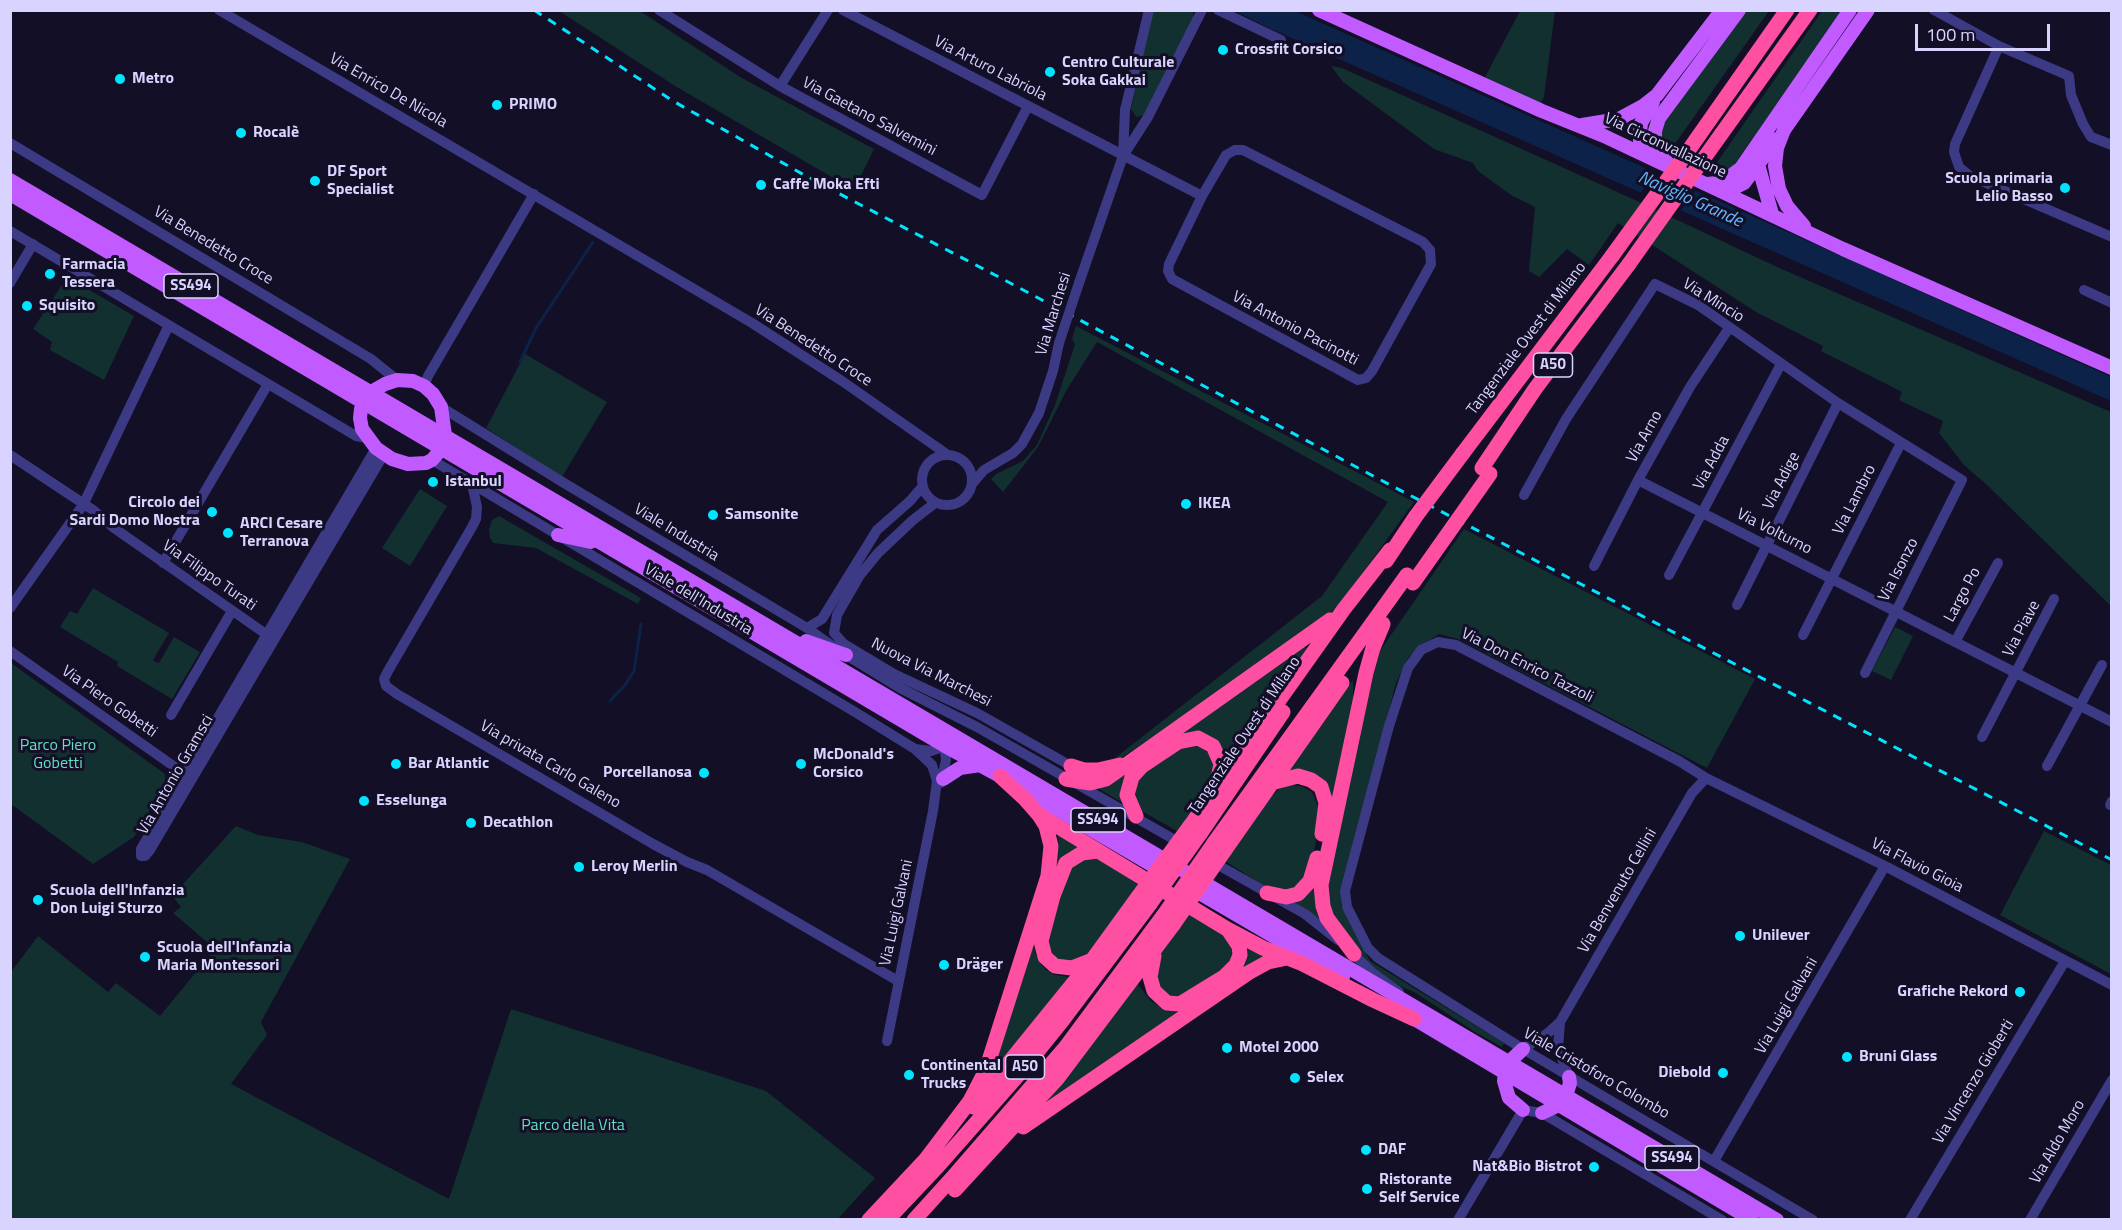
<!DOCTYPE html>
<meta charset="utf-8">
<style>
body{margin:0}
#map{position:relative;width:2122px;height:1230px;overflow:hidden;background:#130f26;font-family:"Titillium Web",sans-serif}
canvas{display:block}
.frame{position:absolute;inset:0;border:12px solid #d9d4ff;pointer-events:none}
.scale{position:absolute;left:1915px;top:24px;width:135px;height:27px;box-sizing:border-box;border:3px solid #d9d4ff;border-top:0;padding-left:8px;font-size:18px;line-height:21px;white-space:nowrap;color:#d9d4ff;-webkit-text-stroke:4px #130f26;paint-order:stroke}
</style>
<div id="map">
<canvas width="2122" height="1230"></canvas>
<div class="frame"></div>
<div class="scale">100 m</div>
</div>
<script>
const context = document.querySelector('canvas').getContext('2d');
context.lineJoin = 'round';
function paint(path, color) { context.fillStyle = color; context.fill(path, 'evenodd'); }
const shape = rows => new Path2D(rows.map(r => 'M' + r).join(''));
function strokePath(path, color, width, dash) { context.strokeStyle = color; context.lineWidth = width; context.lineCap = dash ? 'butt' : 'round'; context.setLineDash(dash || []); context.stroke(path); }
function label(font, color, halo, rows, align = 'center') {
  context.font = font + ' "Titillium Web",sans-serif'; context.lineWidth = 6; context.setLineDash([]); context.textBaseline = 'middle'; context.strokeStyle = halo; context.fillStyle = color; for (const [text, x, y, turn = 0] of rows) {
    context.save(); context.translate(x, y); context.rotate((+turn || 0) * Math.PI / 180); context.textAlign = isNaN(turn) ? turn : align; if (halo) context.strokeText(text, 0, 0); context.fillText(text, 0, 0); context.restore();
  }
}
paint(shape([
 [559,11,640,11,740,77,874,149,854,190,675,86],
 [1152,11,1193,11,1193,20,1145,115,1136,117,1131,109],
 [1520,11,1555,11,1544,97,1540,104,1485,77],
 [1743,11,1769,11,1667,155,1659,142,1665,116],
 [1822,11,1843,11,1733,166,1721,174,1715,176,1709,174],
 [1331,66,1342,68,1635,200,1777,267,2111,412,2111,606,1987,485,1964,465,1939,433,1943,421,1899,400,1902,392,1821,351,1823,346,1756,312,1618,223,1589,265,1567,249,1539,277,1529,271,1535,207,1511,195,1478,171,1473,163,1434,149,1343,82],
 [67,277,134,316,104,380,50,350,52,342,33,329],
 [1076,326,1414,502,1348,593,1338,606,1314,629,1112,764,1110,762,1322,596,1388,502,1097,342,1066,391,1038,447,1003,492,991,479,996,474,1023,461,1037,445,1055,405,1075,344,1072,339],
 [525,354,607,402,562,477,486,428],
 [420,489,447,506,410,566,382,548],
 [499,516,641,598,638,604,536,548,493,543,490,538,489,529,492,520],
 [1464,529,1755,679,1707,768,1458,639,1439,634,1416,649,1408,658,1396,683,1341,894,1341,906,1370,961,1504,1043,1502,1047,1475,1032,1416,993,1400,986,1380,973,1358,953,1337,929,1325,897,1364,710,1380,651],
 [93,588,169,633,153,660,156,662,159,663,174,637,200,652,172,699,117,666,118,662,60,627,70,611,77,614],
 [1895,627,1913,636,1891,680,1872,671],
 [1304,647,1307,648,1226,767,1207,739,1139,764,1125,804,1097,788],
 [11,663,165,774,165,784,134,837,93,864,11,804],
 [1353,680,1353,701,1320,919,1295,903,1303,899,1317,867,1326,819,1327,799,1287,772],
 [1194,745,1203,749,1208,753,1214,766,1210,787,1177,831,1140,810,1132,789,1137,778,1172,750],
 [1290,785,1301,786,1312,792,1319,808,1319,824,1311,868,1299,891,1269,889,1225,861,1269,798,1281,788],
 [236,826,258,835,302,842,350,859,261,1022,267,1035,231,1084,449,1199,511,1009,766,1091,875,1178,837,1220,11,1219,11,972,38,936,108,992,116,983,160,1016,215,949,173,913,181,907,172,896],
 [1057,831,1080,847,1066,855,1034,944,1035,953,1040,963,1046,970,1055,975,1069,977,990,1080,1057,858,1059,845],
 [2044,831,2111,865,2111,974,2000,915],
 [1090,854,1142,881,1096,948,1080,962,1053,961,1045,953,1066,870],
 [1189,912,1224,930,1235,944,1232,964,1176,1000,1156,988,1157,955],
 [1244,943,1268,958,1048,1103,1047,1101,1137,983,1151,1001,1165,1010,1233,976]
]), '#12302f');
paint(shape([
 [1235,11,1295,11,2111,377,2111,401,1269,28]
]), '#0c2248');
paint(shape([
 [1657,170,1697,188,1679,213,1639,195]
]), '#130f26');
strokePath(shape([
 [520,362,536,328,593,242],
 [610,701,625,685,634,671,641,624]
]), '#0c2248', 3);
strokePath(shape([
 [219,10,752,323,842,381,948,455],
 [659,10,780,86,982,195,1028,106],
 [843,10,1202,196],
 [1218,10,1281,40],
 [1934,10,1999,46,2069,76,2071,95,2083,124,2091,137,2112,145],
 [1999,46,1955,144,1954,152,1959,167,1970,176,2112,237],
 [780,86,828,10],
 [10,143,371,359,397,380],
 [1235,150,1243,150,1423,242,1430,250,1431,264,1372,371,1366,378,1358,380,1172,279,1168,271,1169,264,1202,196,1226,155,1235,150],
 [1123,156,1125,110,1149,10],
 [10,231,356,436,367,438],
 [10,283,33,244],
 [1079,283,1123,156,1148,117,1202,10],
 [2084,290,2112,303],
 [424,386,428,376,534,194],
 [441,407,564,483,807,628,838,650,900,688,977,727,1182,844],
 [376,448,141,849,141,856,145,856,150,850,384,454],
 '922 480a25 25 0 1 1 50 0a25 25 0 1 1-50 0Z',
 [10,455,93,510,114,528,273,639],
 [432,460,855,712,915,749,932,765,937,781,933,811,887,1041],
 [1638,480,2112,722],
 [472,484,477,507,476,519,472,527,388,671,384,679,386,686,397,694,653,844,687,862,707,870,898,981],
 [972,484,984,470,1013,453,1022,444,1039,413,1053,371,1059,343],
 [1524,495,1566,419,1655,284,1698,305,1838,403,1962,480,1865,673],
 [935,503,913,520,878,553,860,575,837,615,834,633,844,644,894,674,977,713,1071,766],
 [163,563,268,384],
 [1594,566,1638,480,1690,387,1729,328],
 [1669,575,1781,364],
 [1737,605,1838,403],
 [10,608,83,505,169,325],
 [807,628,822,619,877,530,910,501,922,487],
 [1803,635,1901,443],
 [1955,642,1998,563],
 [10,651,189,777],
 [171,715,232,611],
 [1982,737,2054,599],
 [915,749,931,751,945,746],
 [2047,766,2102,665],
 [941,783,946,760,944,742],
 [2110,805,2112,801],
 [1211,861,1305,914,1338,940],
 [1349,950,1373,973,1399,992],
 [1560,1022,1558,1048,1569,1077],
 [1523,1049,1548,1033,1560,1022,1692,793,1706,778],
 [1714,1161,1885,866],
 [1458,1220,1523,1110,1542,1113,1722,1220],
 [1813,1220,1523,1049,1378,958,1368,948,1347,907,1345,891,1389,726,1408,668,1421,650,1438,642,1456,645,1679,761,1706,778,1885,866,2112,985],
 [1910,1220,2065,961],
 [2030,1220,2112,1080]
]), '#3d3a85', 10);
strokePath(shape([
 [1319,10,1542,111,1604,136,1843,249,2112,368],
 [1582,125,1619,119,1643,106,1657,95,1722,10],
 [1647,155,1640,141,1640,132,1641,123,1653,102],
 [1757,161,1772,214],
 [1667,162,1657,149,1655,143,1655,131,1659,118,1739,10],
 [10,180,1777,1220],
 [1708,184,1716,183,1729,177,1741,168,1850,10],
 [1726,192,1744,183,1777,139],
 [10,194,945,746,1000,776,1167,874],
 [1804,226,1787,206,1779,189,1775,166,1777,148,1784,130,1868,10],
 [397,380,413,381,424,386,433,394,441,407,445,435,438,453,432,460,426,463,408,464,392,459,376,448,362,429,360,418,361,409,371,392,385,384,397,380],
 [558,535,591,542],
 [806,641,846,655],
 [943,779,960,768,980,765],
 [1189,887,1343,977],
 [1406,1014,1752,1220],
 [1523,1110,1509,1098,1504,1081,1505,1072,1509,1062,1523,1049],
 [1542,1113,1559,1105,1566,1096,1570,1083,1569,1077]
]), '#c25bff', 14);
strokePath(shape([
 [1681,161,1787,10],
 [1697,168,1810,10],
 [1463,453,1612,256],
 [1482,468,1535,389,1629,264],
 [1071,766,1084,770,1098,770,1120,765],
 [1066,779,1090,783,1106,779,1330,620],
 [1271,783,1298,776,1311,780,1321,787,1326,803,1322,834],
 [1039,815,1227,929,1263,948,1303,964,1373,1000,1414,1019],
 [1136,816,1127,795,1132,777,1142,766,1178,742,1198,738,1213,746,1221,764,1217,783],
 [1190,826,1344,609,1390,550],
 [1200,834,1283,712],
 [1214,843,1407,575],
 [1225,850,1342,683],
 [1267,893,1286,897,1298,894,1310,881,1317,858],
 [1354,954,1327,918,1323,906,1321,885,1366,673,1373,648,1383,624],
 [1154,956,1150,977,1154,991,1167,1003,1180,1004,1224,977,1236,965,1240,955,1239,946,1229,931],
 [1090,961,1072,968,1055,966,1045,957,1041,941,1053,896,1066,863,1082,853,1097,851],
 [973,1107,1093,959,1138,897],
 [1023,1127,1248,973,1268,962,1287,958],
 [923,1163,970,1101,986,1070,1048,876,1051,846,1046,826,1039,815,1025,799,1000,776],
 [955,1190,1057,1079,1173,925],
 [869,1220,929,1156],
 [887,1220,938,1166,1020,1073,1062,1021,1150,904],
 [914,1220,953,1177,1065,1048,1163,916]
]), '#ff4fa3', 15);
strokePath(shape([
 [534,10,673,101,813,180,995,275,1394,487,2112,860]
]), '#00e5ff', 3, [9, 8]);
strokePath(shape([
 [1059,343,1079,283]
]), '#3d3a85', 10);
strokePath(shape([
 [1612,256,1681,161],
 [1629,264,1697,168],
 [1386,561,1416,516,1463,453],
 [1413,583,1490,474],
 [1138,897,1190,826],
 [1150,904,1200,834],
 [1163,916,1214,843],
 [1173,925,1225,850]
]), '#ff4fa3', 15);
for (const [x, y, r, color] of [
 [1223,50,6,"#00e5ff"],
 [1050,72,6,"#00e5ff"],
 [120,79,6,"#00e5ff"],
 [497,105,6,"#00e5ff"],
 [241,133,6,"#00e5ff"],
 [315,181,6,"#00e5ff"],
 [761,185,6,"#00e5ff"],
 [2065,188,6,"#00e5ff"],
 [50,274,6,"#00e5ff"],
 [27,306,6,"#00e5ff"],
 [433,482,6,"#00e5ff"],
 [1186,504,6,"#00e5ff"],
 [212,512,6,"#00e5ff"],
 [713,515,6,"#00e5ff"],
 [228,533,6,"#00e5ff"],
 [396,764,6,"#00e5ff"],
 [801,764,6,"#00e5ff"],
 [704,773,6,"#00e5ff"],
 [364,801,6,"#00e5ff"],
 [471,823,6,"#00e5ff"],
 [579,867,6,"#00e5ff"],
 [38,900,6,"#00e5ff"],
 [1740,936,6,"#00e5ff"],
 [145,957,6,"#00e5ff"],
 [944,965,6,"#00e5ff"],
 [2020,992,6,"#00e5ff"],
 [1227,1048,6,"#00e5ff"],
 [1847,1057,6,"#00e5ff"],
 [1723,1073,6,"#00e5ff"],
 [909,1075,6,"#00e5ff"],
 [1295,1078,6,"#00e5ff"],
 [1366,1150,6,"#00e5ff"],
 [1594,1167,6,"#00e5ff"],
 [1367,1189,6,"#00e5ff"]
]) { const dot = new Path2D(); dot.arc(x, y, r, 0, 2 * Math.PI); context.fillStyle = color; context.fill(dot); strokePath(dot, '#130f26', 2); }
for (const [x, y, w] of [
 [191,286,54],
 [1553,365,39],
 [1098,820,54],
 [1025,1067,39],
 [1672,1158,54]
]) { const box = new Path2D(); box.roundRect(x - w / 2, y - 12, w, 24, 4.5); context.fillStyle = '#130f26'; context.fill(box); strokePath(box, '#d9d4ff', 1.5); }
label('bold 15px', '#d9d4ff', null, [
 ["SS494",191,286],
 ["A50",1553,365],
 ["SS494",1098,820],
 ["A50",1025,1067],
 ["SS494",1672,1158]
]);
label('bold 16px', '#d9d4ff', '#130f26', [
 ["Crossfit Corsico",1235,50],
 ["Centro Culturale",1062,63],
 ["Soka Gakkai",1062,81],
 ["Metro",132,79],
 ["PRIMO",509,105],
 ["Rocalè",253,133],
 ["DF Sport",327,172],
 ["Specialist",327,190],
 ["Scuola primaria",2053,179,"right"],
 ["Lelio Basso",2053,197,"right"],
 ["Caffe Moka Efti",773,185],
 ["Farmacia",62,265],
 ["Tessera",62,283],
 ["Squisito",39,306],
 ["Istanbul",445,482],
 ["Circolo dei",200,503,"right"],
 ["Sardi Domo Nostra",200,521,"right"],
 ["IKEA",1198,504],
 ["Samsonite",725,515],
 ["ARCI Cesare",240,524],
 ["Terranova",240,542],
 ["McDonald's",813,755],
 ["Corsico",813,773],
 ["Bar Atlantic",408,764],
 ["Porcellanosa",692,773,"right"],
 ["Esselunga",376,801],
 ["Decathlon",483,823],
 ["Leroy Merlin",591,867],
 ["Scuola dell'Infanzia",50,891],
 ["Don Luigi Sturzo",50,909],
 ["Unilever",1752,936],
 ["Scuola dell'Infanzia",157,948],
 ["Maria Montessori",157,966],
 ["Dräger",956,965],
 ["Grafiche Rekord",2008,992,"right"],
 ["Motel 2000",1239,1048],
 ["Bruni Glass",1859,1057],
 ["Continental",921,1066],
 ["Trucks",921,1084],
 ["Diebold",1711,1073,"right"],
 ["Selex",1307,1078],
 ["DAF",1378,1150],
 ["Nat&Bio Bistrot",1582,1167,"right"],
 ["Ristorante",1379,1180],
 ["Self Service",1379,1198]
], 'left');
label('16px', '#d9d4ff', '#130f26', [
 ["Via Arturo Labriola",990,69,27],
 ["Via Enrico De Nicola",388,91,30],
 ["Via Gaetano Salvemini",869,117,28],
 ["Via Circonvallazione",1665,146,25],
 ["Via Benedetto Croce",213,246,31],
 ["Via Mincio",1713,301,32],
 ["Via Marchesi",1054,314,-73],
 ["Via Antonio Pacinotti",1295,329,28],
 ["Tangenziale Ovest di Milano",1527,339,-53],
 ["Via Benedetto Croce",813,346,33],
 ["Via Arno",1645,437,-61],
 ["Via Adda",1712,463,-62],
 ["Via Adige",1782,481,-63],
 ["Via Lambro",1855,500,-63],
 ["Via Volturno",1774,532,27],
 ["Viale Industria",676,533,31],
 ["Via Isonzo",1899,570,-63],
 ["Via Filippo Turati",209,576,35],
 ["Largo Po",1963,595,-62],
 ["Viale dell'Industria",698,600,31],
 ["Via Piave",2022,629,-62],
 ["Via Don Enrico Tazzoli",1527,666,27],
 ["Nuova Via Marchesi",931,673,27],
 ["Via Piero Gobetti",109,702,35],
 ["Tangenziale Ovest di Milano",1245,736,-56],
 ["Via privata Carlo Galeno",550,765,30],
 ["Via Antonio Gramsci",176,775,-60],
 ["Via Flavio Gioia",1917,866,27],
 ["Via Benvenuto Cellini",1618,891,-60],
 ["Via Luigi Galvani",897,913,-78],
 ["Via Luigi Galvani",1787,1006,-60],
 ["Viale Cristoforo Colombo",1596,1074,30],
 ["Via Vincenzo Gioberti",1974,1082,-59],
 ["Via Aldo Moro",2058,1142,-60]
]);
label('16px', '#5fe0c0', '#130f26', [
 ["Parco Piero",58,746],
 ["Gobetti",58,764],
 ["Parco della Vita",573,1126]
]);
label('italic 18px', '#62b6ff', '#130f26', [
 ["Naviglio Grande",1690,200,24]
]);
</script>
